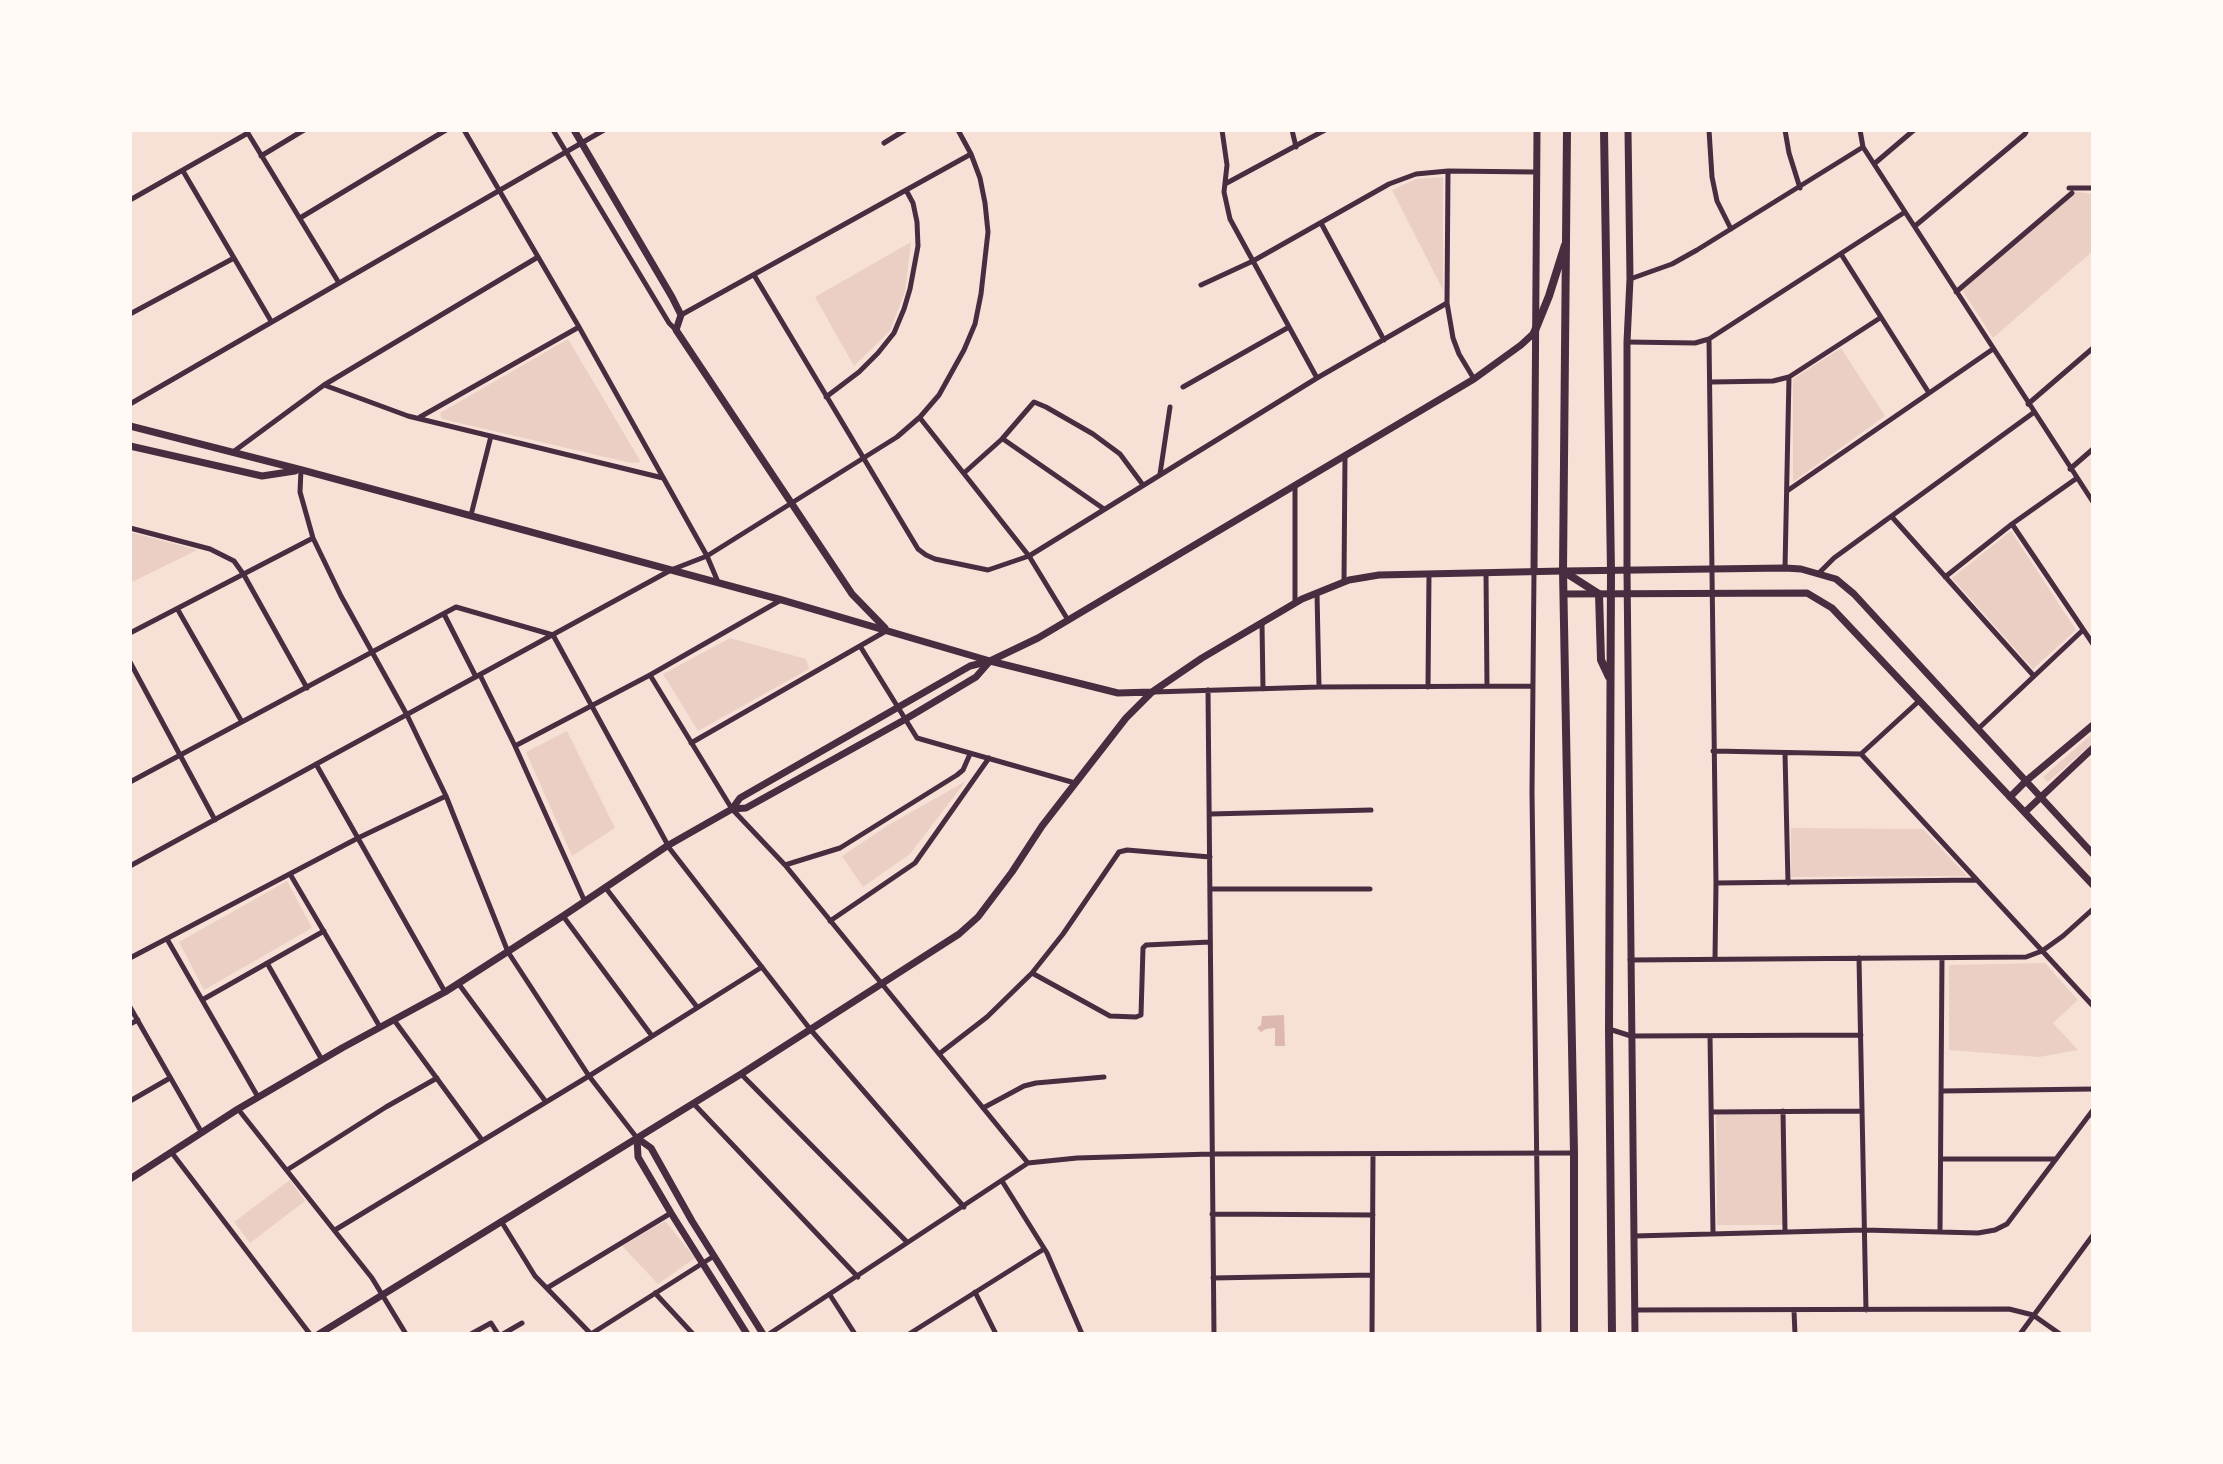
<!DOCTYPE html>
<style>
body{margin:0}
#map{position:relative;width:2223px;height:1464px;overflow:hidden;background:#f7e1d7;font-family:Quicksand,sans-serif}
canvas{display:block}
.frame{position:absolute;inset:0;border:132px solid #fffaf5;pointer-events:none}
</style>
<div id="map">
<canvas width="2223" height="1464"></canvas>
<div class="frame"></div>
</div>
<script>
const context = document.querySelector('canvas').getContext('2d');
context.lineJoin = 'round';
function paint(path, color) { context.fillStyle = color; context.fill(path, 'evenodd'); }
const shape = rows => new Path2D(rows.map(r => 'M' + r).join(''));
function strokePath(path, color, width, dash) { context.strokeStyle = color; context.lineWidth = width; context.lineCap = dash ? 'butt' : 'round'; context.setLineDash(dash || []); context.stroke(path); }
paint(shape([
 [1443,177,1443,290,1392,190,1416,179],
 [2072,191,2093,194,2093,251,1993,338,1960,287],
 [911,242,905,292,890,331,854,366,815,297],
 [568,339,641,462,631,463,442,419,440,413],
 [1841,348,1885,416,1793,482,1793,379],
 [2011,531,2076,630,2033,669,1952,578],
 [130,532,197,550,130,583],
 [730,638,806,659,809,669,698,731,663,674],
 [567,731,615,828,572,856,526,752],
 [2093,733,2093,743,2048,782,2043,777],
 [966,781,910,854,863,887,842,856,890,824],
 [1791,828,1923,829,1967,876,1791,877],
 [287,881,312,928,204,990,179,942],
 [2045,963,2078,1000,2053,1023,2078,1050,2039,1057,1949,1050,1949,965],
 [1716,1113,1782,1113,1783,1225,1717,1225],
 [290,1180,305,1201,250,1243,234,1222],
 [665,1221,695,1258,658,1284,622,1246]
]), '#ebcfc5');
paint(shape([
 [1284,1015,1285,1046,1275,1046,1275,1028,1266,1029,1261,1032,1257,1028,1261,1025,1262,1016]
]), '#dcb8b0');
strokePath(shape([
 [246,130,339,283],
 [464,130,579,327,707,556,718,582],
 [553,130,669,323,676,330],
 [1222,130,1227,165,1224,192,1230,219,1317,378],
 [1292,130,1296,147],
 [1709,130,1712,177,1717,201,1731,229],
 [1785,130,1789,153,1800,188],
 [1860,130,1863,147,2093,502],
 [884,143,905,130],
 [261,156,304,130],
 [1874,164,1914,130],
 [183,171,271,321],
 [1448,171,1447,303,1453,338,1459,354,1474,379],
 [1225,184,1325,130],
 [2069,188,2093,188],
 [130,200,248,133],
 [300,218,446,130],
 [1321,223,1384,340],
 [1915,226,2025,134,2027,130],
 [1841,254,1929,393],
 [754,275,918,549,926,555,935,559,988,570,1029,556,1317,378,1447,303],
 [1630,279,1672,264,1697,250,1863,147],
 [1201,285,1253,261,1389,184,1416,174,1448,171,1536,172],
 [1956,292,2072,193],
 [130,314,234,258],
 [681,315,971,154],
 [1709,339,1716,883,1715,959],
 [1627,342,1695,343,1709,339,1905,212],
 [1711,382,1773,381,1789,377,1880,318],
 [324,385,408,416,663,478],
 [1183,387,1289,327],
 [826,397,859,372,878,353,894,333,904,309,910,289,918,246,917,222,913,203,906,190],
 [130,404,604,130],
 [2028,404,2093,348],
 [420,417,579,327],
 [920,418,1029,556,1068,620],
 [1003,439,1104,509],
 [233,452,324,385,538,257],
 [2070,469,2093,449],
 [301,470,300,492,313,538,341,596,407,715,446,796,508,952,589,1076,637,1138],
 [964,473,1002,439,1034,402,1046,407,1093,434,1120,454,1143,485],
 [1160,474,1170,407],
 [1787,491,1993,349],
 [471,515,491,436],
 [1892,517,2033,675],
 [2012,524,2093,644],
 [130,528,210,549,234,561,244,575,307,688],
 [1785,568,1789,377],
 [1534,571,1532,792,1539,1334],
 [1486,573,1487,686],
 [1819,573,1834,558,2033,413],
 [1945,577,2012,524,2077,478],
 [1344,581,1345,456],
 [1317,593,1319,687],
 [1295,603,1295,486],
 [178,610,242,722],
 [444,614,476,677],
 [1262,623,1263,689],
 [130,633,313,538],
 [860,646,917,738,1075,783],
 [130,662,215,820],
 [480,675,515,746,585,902],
 [650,675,732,809,785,865,1028,1163],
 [1428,687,1429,574],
 [1208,690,1214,1334],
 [1153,692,1319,687,1533,686],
 [1978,729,2083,630],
 [691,743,886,631],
 [515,746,650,675,781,600],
 [1713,751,1861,754],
 [1785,753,1788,883],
 [1861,754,2093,1006],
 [1861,754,1919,701],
 [316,764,445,992],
 [130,782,456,607,553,635,670,849,810,1029,964,1207],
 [1210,814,1371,810],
 [785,865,840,848,957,775,963,770,970,754],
 [130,866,671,570,707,556,897,437,920,417,939,395,964,350,975,324,981,294,988,232,985,203,980,178,971,154,958,130],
 [290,874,380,1027],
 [1716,883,1977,880],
 [605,887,697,1007],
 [1210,889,1370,889],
 [563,916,652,1036],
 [830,921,915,863,989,758],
 [167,939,258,1097],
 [130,958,358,838,446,796],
 [1859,958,1866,1310],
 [1630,960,2026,957,2042,951,2063,936,2093,909],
 [267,963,322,1060],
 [1032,973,1110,1016,1136,1017,1141,1015,1143,948,1146,945,1210,942],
 [458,983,546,1102],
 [202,1000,324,931],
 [130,1007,202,1133],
 [394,1020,482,1140],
 [130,1024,138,1020],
 [1609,1029,1631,1036,1861,1035],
 [1710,1036,1713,1232],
 [939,1054,987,1017,1032,973,1063,934,1119,852,1127,850,1210,857],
 [741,1074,907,1242],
 [1941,1091,2093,1089],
 [130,1101,170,1078],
 [693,1103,858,1277],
 [983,1108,1024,1086,1036,1083,1104,1077],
 [238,1109,372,1278,406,1334],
 [1783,1111,1785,1231],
 [1711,1112,1862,1111],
 [172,1153,310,1334],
 [1941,1159,2056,1159],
 [287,1170,386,1107,437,1078],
 [1002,1181,1047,1253,1082,1334],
 [1212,1214,1373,1215],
 [501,1221,535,1276,591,1334,714,1256],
 [335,1230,589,1076,762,967],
 [1940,1232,1942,958],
 [1634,1236,1864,1230,1978,1233,1995,1230,2007,1224,2093,1110],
 [1213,1278,1372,1275],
 [547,1288,671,1213],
 [975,1292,996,1334],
 [655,1293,693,1334],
 [830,1295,855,1334],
 [1635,1310,2009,1309,2033,1315,2060,1334],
 [1794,1311,1795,1334],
 [471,1334,491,1323,498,1334],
 [503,1334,522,1323],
 [769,1334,1028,1163,1077,1158,1211,1154,1574,1153],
 [909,1334,1044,1249],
 [1372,1334,1373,1154],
 [2020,1334,2093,1235]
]), '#4a2c40', 5);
strokePath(shape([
 [574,130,672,297,681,315,676,330,852,594,885,628],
 [1628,130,1630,279,1627,342,1627,570,1635,1334],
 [130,426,302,470,782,600,990,661,1118,693,1152,692],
 [130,446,262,476,295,471],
 [1534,571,1537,130],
 [2010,797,2026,781,2093,725],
 [732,809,746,808,904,720,976,677,990,661],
 [2025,812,2093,748],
 [637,1138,651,1148,692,1221,763,1334],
 [637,1138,638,1157,671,1213,747,1334],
 [130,1179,238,1109,342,1048,445,992,563,916,667,846,732,809,740,798,970,666,990,661,1038,638,1474,379,1521,345,1534,333],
 [319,1334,741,1074,959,934,978,917,1012,872,1042,826,1126,718,1152,692,1202,658,1302,599,1349,580,1379,575,1563,571]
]), '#4a2c40', 7);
strokePath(shape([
 [1564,571,1785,568,1801,569,1836,579,1854,594,2093,854],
 [1564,594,1807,593,1832,608,2093,885]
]), '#4a2c40', 7);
strokePath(shape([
 [1567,130,1563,571,1574,1153,1574,1334],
 [1604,130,1611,571,1609,1029,1612,1334],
 [1534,333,1549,296,1565,245],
 [1563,571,1599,594,1601,660,1609,677]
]), '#4a2c40', 8);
</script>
